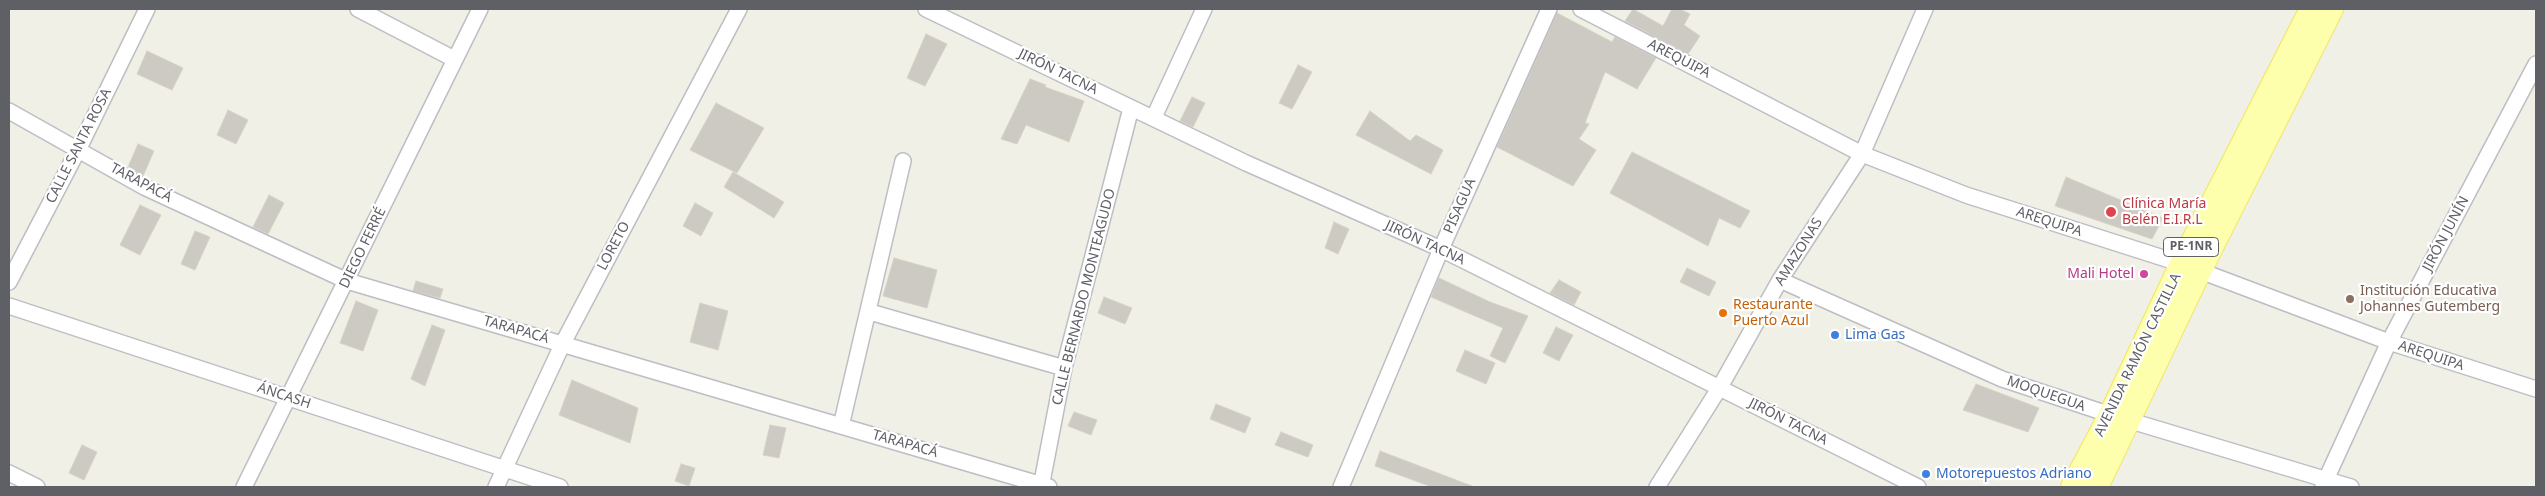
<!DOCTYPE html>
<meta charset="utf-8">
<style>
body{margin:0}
#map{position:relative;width:2545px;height:496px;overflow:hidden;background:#f0f0e6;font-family:"Noto Sans",sans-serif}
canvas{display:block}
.frame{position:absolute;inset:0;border:10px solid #5e6066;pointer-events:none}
</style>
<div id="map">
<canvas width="2545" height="496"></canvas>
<div class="frame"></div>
</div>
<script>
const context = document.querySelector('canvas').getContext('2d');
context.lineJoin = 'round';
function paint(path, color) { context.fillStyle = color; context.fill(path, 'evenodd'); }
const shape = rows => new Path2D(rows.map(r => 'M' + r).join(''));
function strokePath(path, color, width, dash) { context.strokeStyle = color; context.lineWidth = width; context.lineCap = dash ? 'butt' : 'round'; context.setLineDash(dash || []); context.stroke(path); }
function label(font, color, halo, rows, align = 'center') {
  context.font = font + ' "Noto Sans",sans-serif'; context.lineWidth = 4.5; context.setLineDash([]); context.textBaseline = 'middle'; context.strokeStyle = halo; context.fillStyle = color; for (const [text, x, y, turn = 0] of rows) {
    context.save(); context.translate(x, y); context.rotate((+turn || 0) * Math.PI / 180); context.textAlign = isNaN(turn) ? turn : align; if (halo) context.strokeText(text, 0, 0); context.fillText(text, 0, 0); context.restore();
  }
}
const building = shape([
 [1633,9,1663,26,1672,9,1680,9,1690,14,1684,25,1700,36,1688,54,1625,21,1633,9],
 [1557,13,1612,42,1615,37,1656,58,1637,89,1605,72,1585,123,1589,124,1579,139,1596,150,1573,186,1497,147,1557,13],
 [926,34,947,44,925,86,907,78,926,34],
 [147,51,183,68,172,90,137,74,147,51],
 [1298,65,1312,72,1292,109,1279,103,1298,65],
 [1030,79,1046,85,1045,87,1084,101,1069,142,1026,125,1017,144,1001,139,1030,79],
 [1192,97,1205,103,1193,127,1180,121,1192,97],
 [716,103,764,128,737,173,690,150,716,103],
 [228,110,248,120,236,144,217,135,228,110],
 [1370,111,1410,141,1416,135,1443,150,1431,174,1356,135,1370,111],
 [138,144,154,151,143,176,128,167,138,144],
 [1632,152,1750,211,1740,228,1719,218,1708,246,1610,193,1632,152],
 [733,172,784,202,774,218,724,187,733,172],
 [2066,177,2163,218,2152,239,2055,206,2066,177],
 [269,195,284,203,268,234,253,227,269,195],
 [695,203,713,213,701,236,683,226,695,203],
 [140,205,161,215,140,255,120,245,140,205],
 [1334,222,1349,229,1338,254,1325,248,1334,222],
 [195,231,210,237,195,270,181,264,195,231],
 [894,258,937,270,927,308,883,296,894,258],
 [1687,268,1716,282,1709,296,1680,282,1687,268],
 [1439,278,1490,302,1528,316,1505,363,1490,356,1503,328,1431,297,1439,278],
 [1559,280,1581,292,1574,305,1550,293,1559,280],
 [416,281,443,289,440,298,413,291,416,281],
 [1104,297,1132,308,1125,324,1098,313,1104,297],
 [356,301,378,310,363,351,340,343,356,301],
 [700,303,728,311,718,350,690,342,700,303],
 [432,325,445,330,425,386,411,379,432,325],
 [1556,327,1573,335,1559,361,1543,353,1556,327],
 [1465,350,1495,363,1486,384,1456,371,1465,350],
 [572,380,638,408,630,443,559,415,572,380],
 [1976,384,2039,408,2028,432,1963,410,1976,384],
 [1216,404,1251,418,1245,433,1210,419,1216,404],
 [1074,412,1097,420,1091,435,1068,426,1074,412],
 [770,425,786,428,779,458,763,455,770,425],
 [1281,432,1313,445,1308,457,1275,445,1281,432],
 [82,445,97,452,84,480,69,473,82,445],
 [1380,451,1472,486,1471,487,1432,487,1375,466,1380,451],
 [681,464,695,468,689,486,675,481,681,464]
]);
paint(building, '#cccac3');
strokePath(building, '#d5d3c4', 1);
const minor = shape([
 [358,9,454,59],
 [926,9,1246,163,1441,249,1918,487],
 [1581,9,1862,154,1966,195,2182,264,2389,342,2536,389],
 [9,111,144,187,347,281,1049,487],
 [1154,117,1204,9],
 [1780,280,2002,379,2111,415,2351,487],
 [9,282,79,148,147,9],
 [9,306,560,487],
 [870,312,1064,368],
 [841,426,903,161],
 [9,473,37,487],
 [2323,486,2389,342,2536,64],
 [244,487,480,9],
 [496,487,563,343,739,9],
 [1041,487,1064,368,1131,108],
 [1341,487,1441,249,1549,9],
 [1657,487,1720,387,1780,280,1862,154,1925,9]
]);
const primary = shape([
 [2073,487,2111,415,2182,264,2312,9],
 [2096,487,2199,271,2331,9]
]);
strokePath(minor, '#bdbec4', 18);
strokePath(primary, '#f2e55d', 26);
strokePath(minor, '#fff', 15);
strokePath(primary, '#fdffac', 24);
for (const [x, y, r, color] of [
 [2111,212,6,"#e0444e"],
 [2144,274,5,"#d1479c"],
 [2350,299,5,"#8d6e63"],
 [1723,313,5,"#e8710a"],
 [1835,335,5,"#3f7fe0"],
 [1926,474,5,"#3f7fe0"]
]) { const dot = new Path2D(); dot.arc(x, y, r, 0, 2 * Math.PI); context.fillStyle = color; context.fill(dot); strokePath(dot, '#fff', 2); }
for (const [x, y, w] of [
 [2191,247,55]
]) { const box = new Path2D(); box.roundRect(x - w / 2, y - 9.5, w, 19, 4); context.fillStyle = '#fff'; context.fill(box); strokePath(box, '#5e6066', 1); }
label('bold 12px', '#5e6066', null, [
 ["PE-1NR",2191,247]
]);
label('14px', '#5e6066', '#fff', [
 ["AREQUIPA",1679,59,27],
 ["JIRÓN TACNA",1058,72,26],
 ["CALLE SANTA ROSA",79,146,-63],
 ["TARAPACÁ",141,183,28],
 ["PISAGUA",1460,206,-66],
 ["AREQUIPA",2049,222,18],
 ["JIRÓN JUNÍN",2446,234,-62],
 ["JIRÓN TACNA",1425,243,25],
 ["LORETO",614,246,-62],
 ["DIEGO FERRÉ",363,248,-64],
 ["AMAZONAS",1799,252,-58],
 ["CALLE BERNARDO MONTEAGUDO",1084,297,-76],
 ["TARAPACÁ",516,330,16],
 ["AVENIDA RAMÓN CASTILLA",2138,355,-64],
 ["AREQUIPA",2431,356,18],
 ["MOQUEGUA",2046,394,19],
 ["ÁNCASH",284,396,18],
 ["JIRÓN TACNA",1788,422,27],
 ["TARAPACÁ",905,444,16]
]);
label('14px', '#be3a42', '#fff', [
 ["Clínica María",2122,204],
 ["Belén E.I.R.L",2122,220]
], 'left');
label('14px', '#b23c85', '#fff', [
 ["Mali Hotel",2134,274]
], 'right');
label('14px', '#785e54', '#fff', [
 ["Institución Educativa",2360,291],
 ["Johannes Gutemberg",2360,307]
], 'left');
label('14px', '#c56008', '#fff', [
 ["Restaurante",1733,305],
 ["Puerto Azul",1733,321]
], 'left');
label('14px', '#366cbe', '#fff', [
 ["Lima Gas",1845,335],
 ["Motorepuestos Adriano",1936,474]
], 'left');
</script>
